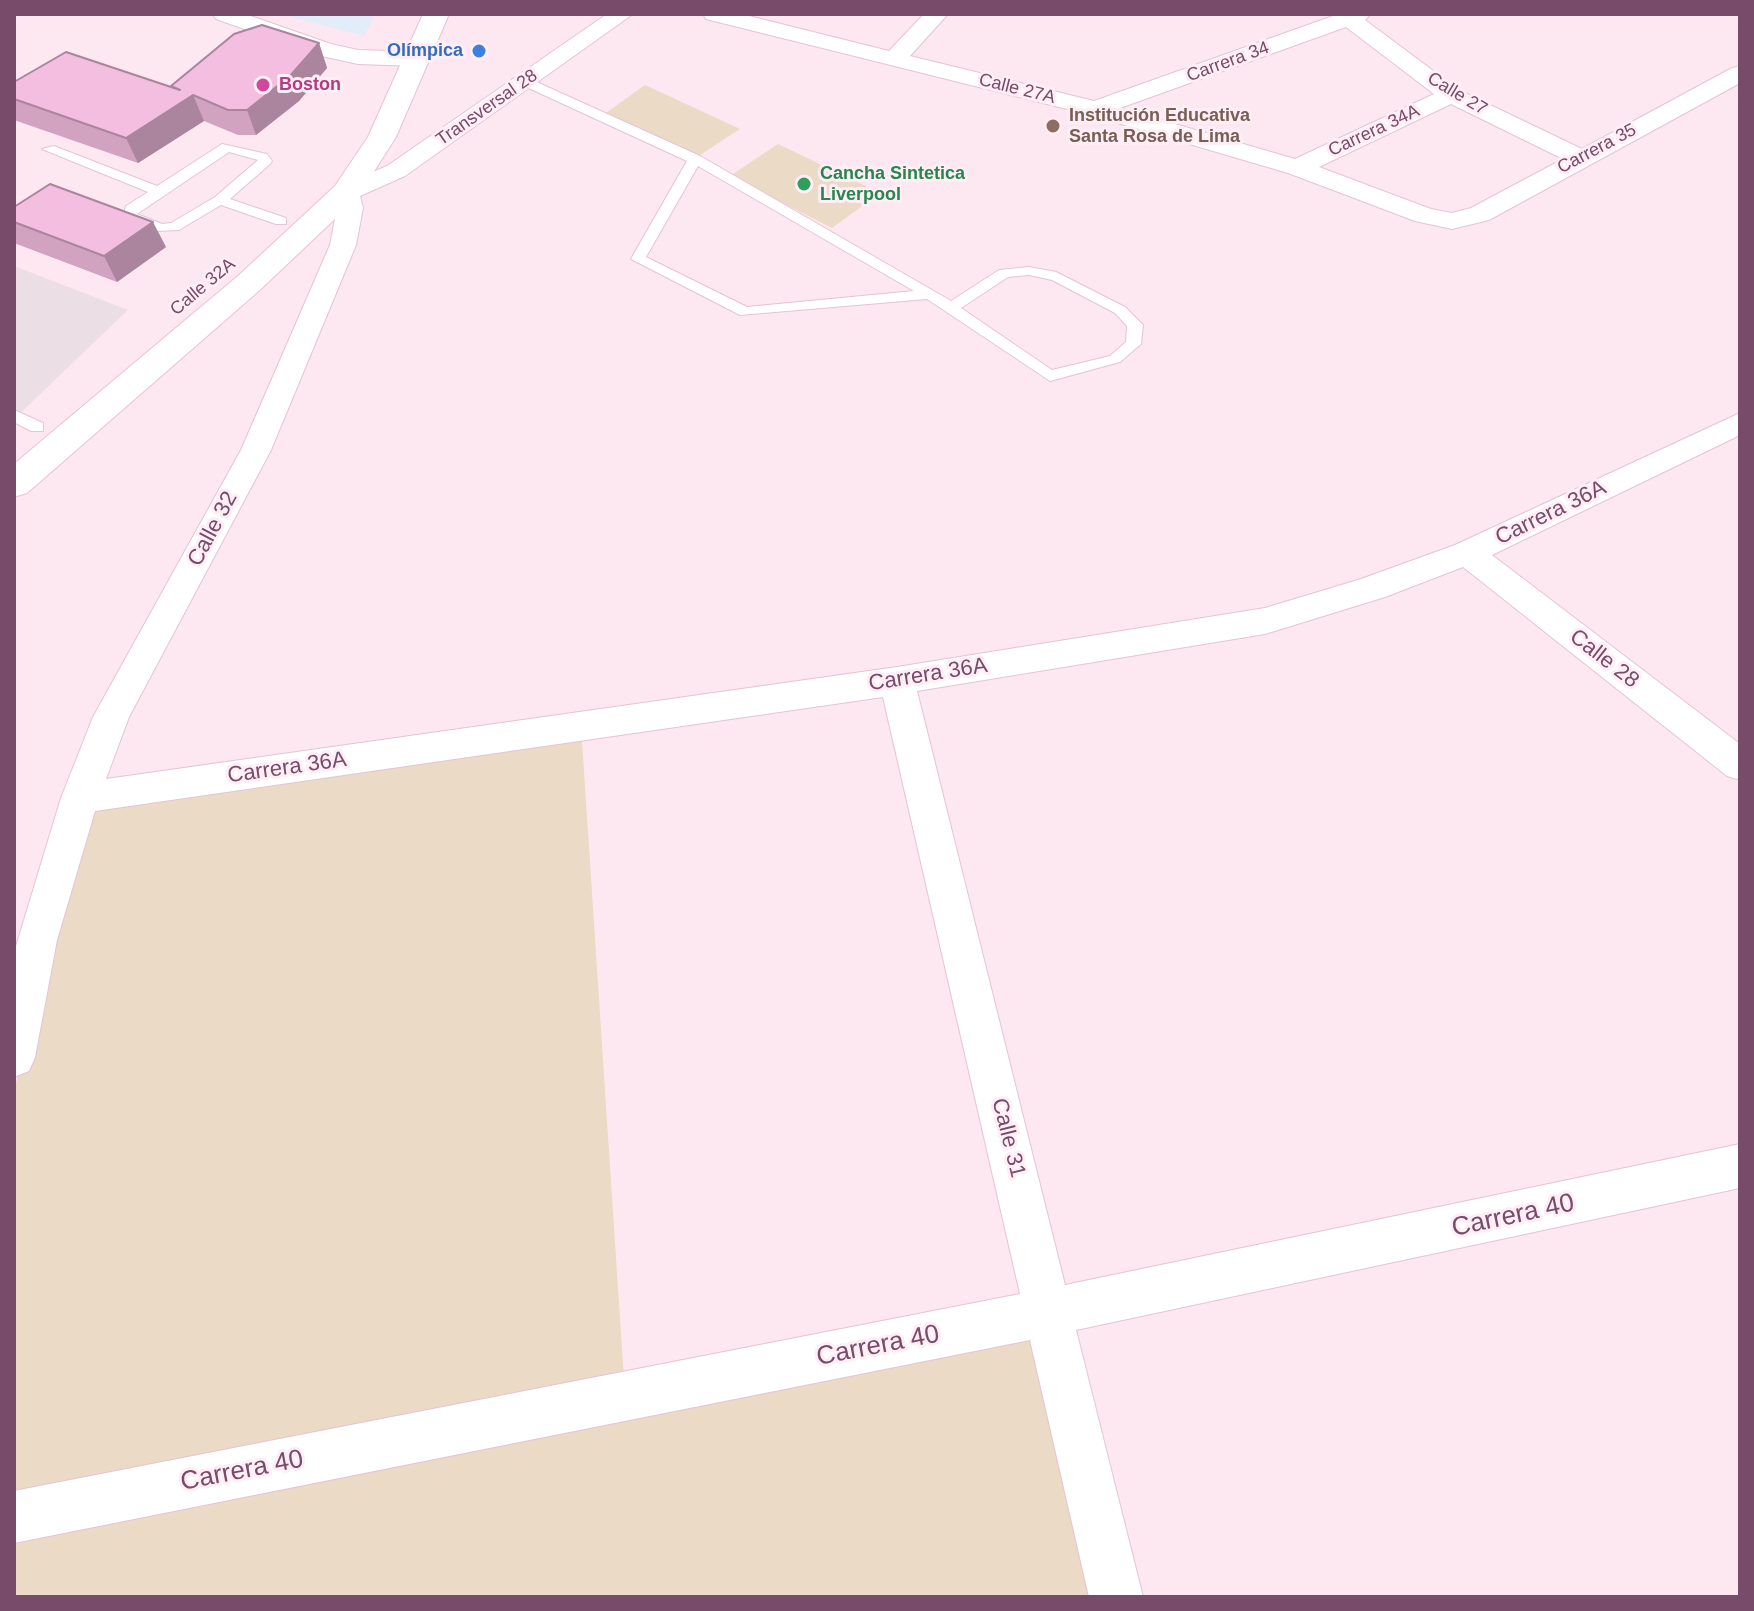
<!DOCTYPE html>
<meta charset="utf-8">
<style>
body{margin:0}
#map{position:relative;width:1754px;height:1611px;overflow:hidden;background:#fde7f0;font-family:Helvetica,sans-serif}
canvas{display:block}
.frame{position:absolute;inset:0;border:16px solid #774b69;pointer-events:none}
</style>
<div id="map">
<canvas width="1754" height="1611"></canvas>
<div class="frame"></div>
</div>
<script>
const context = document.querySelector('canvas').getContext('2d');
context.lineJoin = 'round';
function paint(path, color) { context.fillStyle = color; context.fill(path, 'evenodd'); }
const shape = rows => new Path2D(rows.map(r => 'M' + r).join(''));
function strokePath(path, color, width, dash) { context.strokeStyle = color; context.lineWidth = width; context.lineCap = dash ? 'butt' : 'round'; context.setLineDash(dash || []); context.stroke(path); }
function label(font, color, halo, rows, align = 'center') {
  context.font = font + ' Helvetica,sans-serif'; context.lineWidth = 6; context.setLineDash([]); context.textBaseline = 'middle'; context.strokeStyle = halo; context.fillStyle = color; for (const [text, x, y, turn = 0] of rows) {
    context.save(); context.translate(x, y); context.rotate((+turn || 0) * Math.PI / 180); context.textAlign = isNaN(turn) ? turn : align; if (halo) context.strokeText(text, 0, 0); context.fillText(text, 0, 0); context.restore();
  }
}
paint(shape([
 [14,266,128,310,14,419]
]), '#ebdee5');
paint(shape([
 [280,14,375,14,364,36]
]), '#e3ecf9');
paint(shape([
 [645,85,740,129,697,157,606,113],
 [778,144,880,193,832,228,730,176],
 [581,726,625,1395,1050,1312,1116,1597,14,1597,14,1092,80,798]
]), '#ebdac5');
const service = shape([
 [522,79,530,79,700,156,951,301,999,270,1029,267,1056,272,1125,307,1143,325,1141,344,1120,362,1050,381,927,299,740,315,631,259,687,161,522,85,522,79],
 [698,166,914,291,747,307,646,257,698,166],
 [1029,275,1052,280,1115,313,1127,326,1126,342,1110,356,1052,370,961,308,1008,277,1029,275],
 [222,144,267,154,272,161,270,164,230,199,286,218,286,224,276,224,221,205,179,230,156,231,123,216,126,206,148,192,42,149,54,146,157,186,222,144],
 [229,152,258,160,215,197,171,223,162,224,137,214,229,152],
 [14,410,43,423,43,431,31,431,14,422,14,410]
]);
const minor = shape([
 [213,14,245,14,331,44,358,50,418,52,426,54,430,59,426,64,418,66,358,64,317,55,216,19,213,14],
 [607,14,633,14,405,176,360,196,363,208,356,245,271,450,129,717,106,779,897,667,1265,608,1361,579,1455,545,1740,413,1740,435,1492,555,1740,744,1740,780,1727,776,1463,567,1385,597,1265,634,917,691,1065,1285,1740,1144,1740,1188,1076,1330,1143,1597,1089,1597,1030,1340,14,1543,14,1491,1020,1294,883,697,95,811,57,940,35,1057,29,1071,14,1077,14,953,61,798,93,717,241,450,330,245,337,208,333,192,337,187,387,166,607,14],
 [703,14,741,14,889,51,924,14,948,14,910,56,1094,101,1333,16,1332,14,1371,14,1365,20,1459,90,1582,149,1732,68,1740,66,1740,83,1489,220,1452,229,1415,221,1288,173,1087,114,706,19,703,14],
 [1346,27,1434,94,1295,159,1120,108,1346,27],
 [1451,104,1563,159,1471,208,1452,213,1431,209,1319,167,1451,104]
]);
const secondary = shape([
 [423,14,449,14,396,137,357,198,261,289,27,493,14,497,14,464,239,275,335,186,368,137,423,14]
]);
strokePath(service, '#e4c4d6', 2);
strokePath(minor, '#e4c4d6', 2);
strokePath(secondary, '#e9c2d8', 2);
paint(service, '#fff');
paint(minor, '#fff');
paint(secondary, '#fff');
paint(shape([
 [319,43,327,68,299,101,256,135,238,135,204,121,138,163,14,120,14,82,172,87],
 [14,207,166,247,117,282,14,243]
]), '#d1a3c1');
paint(shape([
 [319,43,327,68,299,101,256,135,247,110],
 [193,95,204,121,138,163,126,138],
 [153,222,166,247,117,282,104,256]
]), '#aa859d');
const building = shape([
 [262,25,319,43,290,76,247,110,228,110,193,95,126,138,14,99,14,82,66,52,180,90,171,86,234,34,262,25],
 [50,184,153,222,104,256,14,222,14,207,50,184]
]);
paint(building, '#f3bee0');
strokePath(building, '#aa859d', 2);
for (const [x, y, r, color] of [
 [479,51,8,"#3f7fe0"],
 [263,85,8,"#d1479c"],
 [1053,126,8,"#8d6e63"],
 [804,184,8,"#2e9e5b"]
]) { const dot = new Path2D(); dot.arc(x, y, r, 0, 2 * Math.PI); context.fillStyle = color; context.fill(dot); strokePath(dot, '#ffeef5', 3); }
label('bold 18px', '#366cbe', '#ffeef5', [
 ["Olímpica",463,51]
], 'right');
label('18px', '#774b69', '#ffeef5', [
 ["Carrera 34",1228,62,-20],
 ["Calle 27A",1017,89,14],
 ["Calle 27",1457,94,31],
 ["Transversal 28",487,108,-35],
 ["Carrera 34A",1374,131,-25],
 ["Carrera 35",1597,149,-28],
 ["Calle 32A",203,287,-40]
]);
label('bold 18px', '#b23c85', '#ffeef5', [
 ["Boston",279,85]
], 'left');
label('bold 18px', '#785e54', '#ffeef5', [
 ["Institución Educativa",1069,116],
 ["Santa Rosa de Lima",1069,137]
], 'left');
label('bold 18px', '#27864d', '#ffeef5', [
 ["Cancha Sintetica",820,174],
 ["Liverpool",820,195]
], 'left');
label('22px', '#774b69', '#ffeef5', [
 ["Carrera 36A",1551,513,-26],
 ["Calle 32",213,529,-62],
 ["Calle 28",1604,659,38],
 ["Carrera 36A",928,675,-9],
 ["Carrera 36A",287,768,-8],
 ["Calle 31",1008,1138,76]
]);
label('26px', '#774b69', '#ffeef5', [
 ["Carrera 40",1513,1216,-12],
 ["Carrera 40",878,1346,-11],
 ["Carrera 40",242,1471,-11]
]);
</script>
